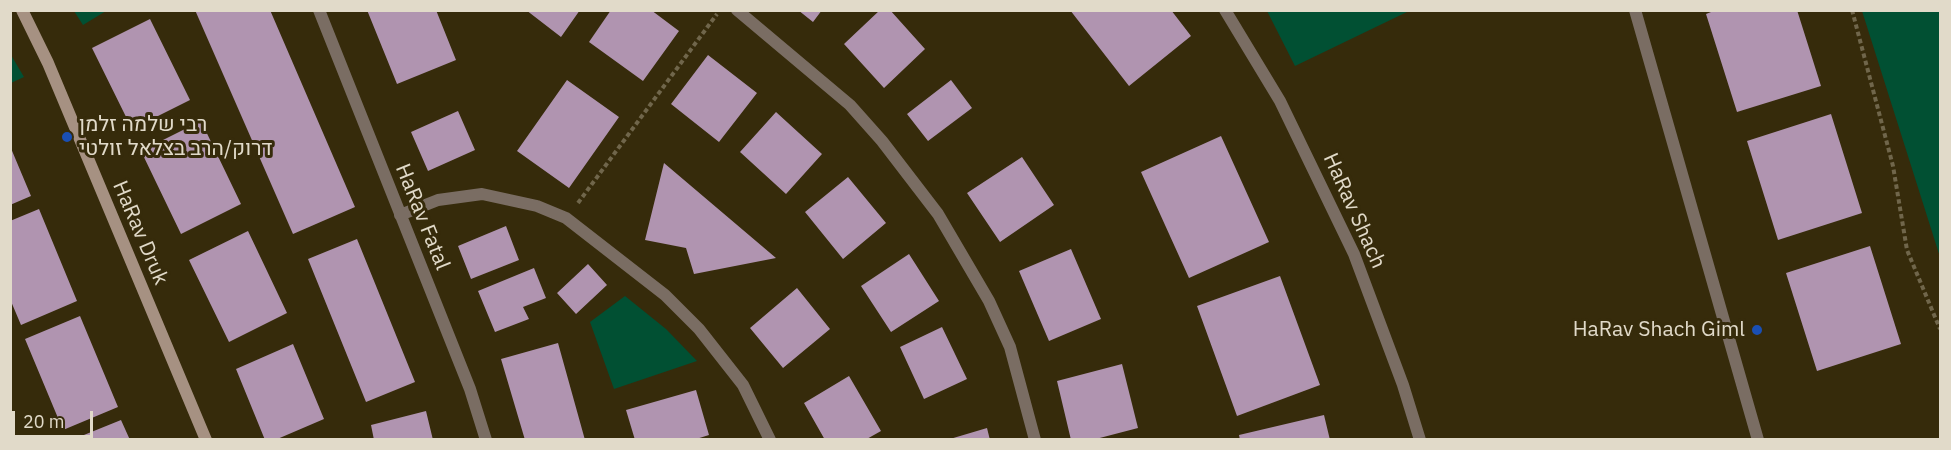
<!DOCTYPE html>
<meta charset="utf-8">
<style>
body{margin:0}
#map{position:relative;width:1951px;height:450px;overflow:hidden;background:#362b0b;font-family:"IBM Plex Sans",sans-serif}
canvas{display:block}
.frame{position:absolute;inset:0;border:12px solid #e1dac9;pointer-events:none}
.scale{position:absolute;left:12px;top:411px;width:81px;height:27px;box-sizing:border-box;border:3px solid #e1dac9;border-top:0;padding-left:8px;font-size:18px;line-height:21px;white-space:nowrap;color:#e1dac9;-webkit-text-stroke:4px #362b0b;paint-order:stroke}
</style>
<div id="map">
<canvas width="1951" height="450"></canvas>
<div class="frame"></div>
<div class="scale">20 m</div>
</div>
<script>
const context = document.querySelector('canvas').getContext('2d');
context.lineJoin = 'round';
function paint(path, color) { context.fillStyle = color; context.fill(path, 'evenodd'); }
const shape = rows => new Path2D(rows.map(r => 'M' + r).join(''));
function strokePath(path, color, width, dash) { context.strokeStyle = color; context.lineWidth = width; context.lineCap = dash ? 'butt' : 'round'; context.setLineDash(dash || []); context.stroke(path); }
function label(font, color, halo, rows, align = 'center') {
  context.font = font + ' "IBM Plex Sans",Heebo,sans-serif'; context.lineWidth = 6; context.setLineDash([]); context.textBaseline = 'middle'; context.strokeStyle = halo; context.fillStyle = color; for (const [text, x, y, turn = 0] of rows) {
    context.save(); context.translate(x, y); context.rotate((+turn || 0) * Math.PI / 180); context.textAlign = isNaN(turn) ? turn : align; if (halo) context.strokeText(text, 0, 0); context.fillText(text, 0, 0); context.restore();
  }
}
paint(shape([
 [74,11,106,11,83,25],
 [1267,11,1409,11,1295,66],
 [1862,11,1940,11,1940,257],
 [11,55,24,77,11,83,10,83],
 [625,296,666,329,697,361,614,389,590,322]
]), '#015033');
paint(shape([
 [195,10,270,10,355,207,293,234],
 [367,10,436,10,456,60,397,84],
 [526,10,580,10,561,37],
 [611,10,651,10,679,31,643,81,589,42],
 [798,10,822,10,813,22],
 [880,10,890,10,925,49,884,88,844,44],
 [1070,10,1171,10,1191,36,1129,86],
 [1716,10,1797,10,1821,86,1737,112,1706,14],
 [150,19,190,100,132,129,92,48],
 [708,55,757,93,719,142,671,104],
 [567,80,619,117,569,188,517,151],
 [951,80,972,108,928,141,907,114],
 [458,111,475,150,428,171,411,132],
 [776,112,822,154,786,194,740,152],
 [1831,114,1862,213,1778,240,1747,141],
 [201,121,241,204,181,234,141,151],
 [1221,136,1269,242,1189,278,1141,172],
 [10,146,31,196,10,205],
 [1022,157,1054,205,1000,242,967,193],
 [664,163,776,258,694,274,686,248,645,240],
 [848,177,886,223,843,259,805,212],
 [39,209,77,301,21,325,10,299,10,221],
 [506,226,519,260,471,279,458,246],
 [248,231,287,313,229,342,189,260],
 [357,239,415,382,366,402,308,259],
 [1870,246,1901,344,1817,371,1786,273],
 [1071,249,1101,319,1049,341,1019,271],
 [909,254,939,301,891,332,861,286],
 [588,264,607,285,576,314,557,293],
 [534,268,546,298,523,307,529,319,495,332,478,291],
 [1280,276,1320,385,1237,416,1197,306],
 [797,288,830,329,783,368,750,328],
 [80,316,118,407,63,430,25,339],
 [942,327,967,379,924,399,900,347],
 [558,343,585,440,525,440,501,359],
 [293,344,324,419,275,440,265,440,236,369],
 [1122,364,1138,428,1092,440,1071,440,1057,381],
 [849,376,881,431,865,440,825,440,804,403],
 [696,390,709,435,693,440,635,440,626,410],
 [426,411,433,440,374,440,371,425],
 [1324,415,1330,440,1240,440,1239,435],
 [121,420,130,440,74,440,74,439],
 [987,428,990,440,950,440,950,439]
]), '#b094b0');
strokePath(shape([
 [1852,10,1893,166,1907,250,1940,329],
 [578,203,717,14]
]), '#70664b', 4, [4.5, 3]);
strokePath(shape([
 [319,10,470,389,486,440],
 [737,10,850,105,882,141,938,214,989,301,1010,347,1035,440],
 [1225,10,1280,101,1354,254,1403,385,1420,440],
 [1635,10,1758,440],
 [400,215,438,200,482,194,537,206,566,218,665,295,699,329,743,385,770,440]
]), '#7a6d63', 12);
strokePath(shape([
 [22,10,48,63,206,440]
]), '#a69182', 12);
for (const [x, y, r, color] of [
 [67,137,6,"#1a4fb4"],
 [1757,330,6,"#1a4fb4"]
]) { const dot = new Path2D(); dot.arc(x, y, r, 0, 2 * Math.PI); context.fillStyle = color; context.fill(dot); strokePath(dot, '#362b0b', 2); }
label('21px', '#e1dac9', '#362b0b', [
 ["רבי שלמה זלמן",79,125],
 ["דרוק/הרב בצלאל זולטי",79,149],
 ["HaRav Shach Giml",1745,330,"right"]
], 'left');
label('21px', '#e1dac9', '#362b0b', [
 ["HaRav Shach",1354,211,66],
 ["HaRav Fatal",422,217,68],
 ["HaRav Druk",140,233,67]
]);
</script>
